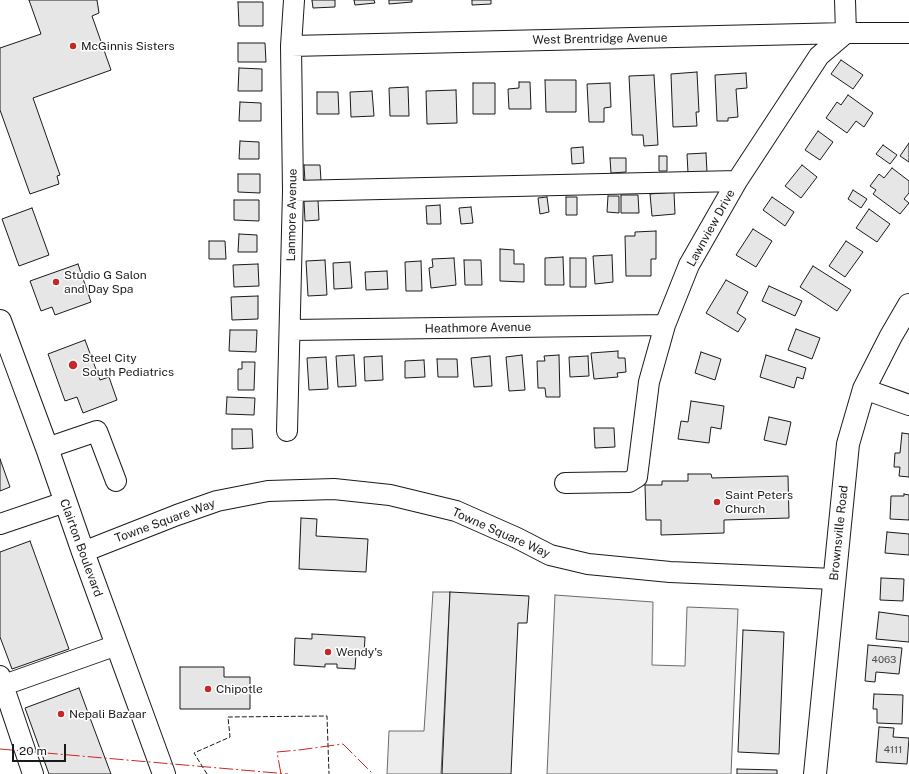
<!DOCTYPE html>
<style>
body{margin:0}
#map{position:relative;width:909px;height:774px;overflow:hidden;background:#fff;font-family:"Public Sans",sans-serif}
canvas{display:block}
.scale{position:absolute;left:12px;top:744px;width:54px;height:18px;box-sizing:border-box;border:2px solid #1a1a1a;border-top:0;padding-left:5px;font-size:12px;line-height:14px;white-space:nowrap;color:#1a1a1a;-webkit-text-stroke:3px #fff;paint-order:stroke}
</style>
<div id="map">
<canvas width="909" height="774"></canvas>
<div class="scale">20 m</div>
</div>
<script>
const context = document.querySelector('canvas').getContext('2d');
context.lineJoin = 'round';
function paint(path, color) { context.fillStyle = color; context.fill(path, 'evenodd'); }
const shape = rows => new Path2D(rows.map(r => 'M' + r).join(''));
function strokePath(path, color, width, dash) { context.strokeStyle = color; context.lineWidth = width; context.lineCap = dash ? 'butt' : 'round'; context.setLineDash(dash || []); context.stroke(path); }
function label(font, color, halo, rows, align = 'center') {
  context.font = font + ' "Public Sans",sans-serif'; context.lineWidth = 3; context.setLineDash([]); context.textBaseline = 'middle'; context.strokeStyle = halo; context.fillStyle = color; for (const [text, x, y, turn = 0] of rows) {
    context.save(); context.translate(x, y); context.rotate((+turn || 0) * Math.PI / 180); context.textAlign = isNaN(turn) ? turn : align; if (halo) context.strokeText(text, 0, 0); context.fillText(text, 0, 0); context.restore();
  }
}
const parking = shape([
 [433,592,450,592,441,774,387,774,389,731,424,731,433,592],
 [555,595,653,602,652,665,685,666,687,607,738,609,731,774,547,774,555,595]
]);
paint(parking, '#ededed');
strokePath(parking, '#6a6a6a', 1);
const building = shape([
 [29,0,97,0,99,13,92,16,111,70,33,98,60,175,57,176,59,184,30,194,0,110,0,48,41,34,29,0],
 [312,0,335,0,335,7,313,8,312,0],
 [354,0,374,0,375,3,355,5,354,0],
 [389,0,412,0,412,2,389,4,389,0],
 [472,0,491,0,491,4,472,5,472,0],
 [238,2,263,2,263,26,239,26,238,2],
 [238,43,265,43,266,62,238,62,238,43],
 [841,60,863,75,853,89,831,74,841,60],
 [239,68,262,69,262,91,238,91,239,68],
 [697,72,699,112,696,112,697,126,673,127,671,74,697,72],
 [746,73,747,88,736,89,738,117,728,118,728,121,717,121,715,75,746,73],
 [654,75,658,145,644,146,643,135,632,135,629,76,654,75],
 [545,80,576,80,576,112,546,112,545,80],
 [519,82,530,82,531,109,509,109,508,89,519,88,519,82],
 [473,83,495,83,495,114,473,114,473,83],
 [610,83,611,107,604,108,604,122,589,122,587,84,610,83],
 [408,87,409,116,390,116,389,88,408,87],
 [456,90,457,123,427,124,426,91,456,90],
 [372,91,374,116,351,117,350,92,372,91],
 [317,92,338,92,339,114,317,114,317,92],
 [848,95,873,113,864,127,856,121,847,133,826,118,837,102,841,105,848,95],
 [240,102,261,103,261,121,239,121,240,102],
 [818,131,833,142,820,160,805,150,818,131],
 [240,141,259,142,259,159,239,159,240,141],
 [909,143,909,162,900,156,909,143],
 [883,145,897,155,890,164,876,154,883,145],
 [583,147,584,163,572,164,571,148,583,147],
 [706,153,707,172,688,173,687,154,706,153],
 [659,156,667,156,667,171,659,171,659,156],
 [610,158,626,158,626,172,611,173,610,158],
 [304,165,320,165,321,181,305,182,304,165],
 [802,165,817,177,801,198,785,186,802,165],
 [892,168,909,181,909,193,904,199,909,203,900,214,873,194,876,190,870,186,879,174,884,178,892,168],
 [238,174,260,174,260,193,238,192,238,174],
 [853,190,867,199,861,208,848,199,853,190],
 [674,192,675,214,652,216,650,194,674,192],
 [621,195,638,195,639,213,621,213,621,195],
 [608,196,619,196,619,213,607,212,608,196],
 [547,197,549,212,540,214,538,198,547,197],
 [566,197,577,197,577,215,566,215,566,197],
 [772,197,794,212,785,226,763,210,772,197],
 [234,200,259,200,259,221,234,220,234,200],
 [304,200,318,200,319,220,305,221,304,200],
 [440,205,441,224,427,224,426,206,440,205],
 [471,207,473,223,461,224,459,208,471,207],
 [32,208,49,255,19,266,2,219,32,208],
 [869,209,890,224,877,242,856,228,869,209],
 [753,229,772,241,756,267,736,255,753,229],
 [656,231,656,259,651,259,651,276,626,276,625,236,635,236,635,232,656,231],
 [239,234,257,235,257,252,238,252,239,234],
 [209,241,225,241,226,259,209,259,209,241],
 [846,241,863,252,845,277,829,266,846,241],
 [500,249,514,250,514,264,524,264,524,282,500,281,500,249],
 [612,255,613,282,595,284,593,256,612,255],
 [563,257,564,285,545,285,545,258,563,257],
 [454,258,456,285,431,288,429,268,433,267,432,259,454,258],
 [570,258,586,258,586,287,570,287,570,258],
 [325,260,327,295,308,296,306,261,325,260],
 [464,260,481,260,482,285,465,285,464,260],
 [421,261,422,291,406,291,405,262,421,261],
 [350,262,352,288,334,289,333,263,350,262],
 [78,264,91,302,55,315,52,307,41,311,30,281,78,264],
 [258,264,259,286,234,287,233,265,258,264],
 [813,266,851,290,837,311,800,287,813,266],
 [387,271,388,289,366,290,365,272,387,271],
 [726,280,748,292,737,313,746,319,738,332,706,313,726,280],
 [769,286,802,301,795,316,762,301,769,286],
 [258,296,258,319,232,320,231,297,258,296],
 [796,329,820,338,812,359,788,350,796,329],
 [230,330,257,330,256,352,229,351,230,330],
 [85,340,100,380,109,377,117,400,83,413,77,397,65,401,48,354,85,340],
 [618,351,618,358,625,358,626,372,617,373,618,377,594,379,591,353,618,351],
 [701,352,721,359,715,380,695,373,701,352],
 [354,355,356,386,338,387,336,356,354,355],
 [522,355,525,390,509,391,506,357,522,355],
 [559,355,560,397,546,397,545,388,538,388,537,361,545,361,544,356,559,355],
 [766,355,806,368,803,379,797,377,794,388,760,377,766,355],
 [382,356,383,380,365,381,364,357,382,356],
 [490,356,492,386,474,387,471,358,490,356],
 [588,356,589,376,570,377,569,357,588,356],
 [326,357,328,389,309,390,307,358,326,357],
 [437,359,457,359,458,377,438,377,437,359],
 [424,360,425,377,405,378,405,361,424,360],
 [242,362,255,362,254,390,238,390,238,369,242,369,242,362],
 [227,397,255,398,254,415,226,414,227,397],
 [691,401,724,406,721,429,711,427,709,443,678,439,681,421,688,422,691,401],
 [769,417,791,422,786,445,764,440,769,417],
 [594,428,614,428,615,447,595,448,594,428],
 [232,429,252,429,253,448,232,449,232,429],
 [902,433,909,434,909,477,899,476,900,467,894,467,895,453,900,453,902,433],
 [0,459,10,487,0,491,0,459],
 [688,474,711,474,712,478,788,476,789,518,724,520,724,533,661,535,661,520,646,520,645,485,662,485,662,481,688,481,688,474],
 [904,494,909,495,909,520,890,519,891,496,904,496,904,494],
 [301,518,317,519,316,536,368,539,366,572,299,569,301,518],
 [887,532,909,534,909,555,885,553,887,532],
 [30,541,69,649,12,669,0,637,0,552,30,541],
 [881,578,904,579,903,601,880,600,881,578],
 [450,592,529,596,527,623,518,623,511,774,442,774,450,592],
 [879,612,909,616,909,642,876,639,879,612],
 [743,630,784,632,779,754,738,752,743,630],
 [312,634,365,637,364,655,356,655,355,669,337,668,337,664,325,664,325,667,294,665,295,638,312,639,312,634],
 [868,645,902,648,899,674,876,672,875,682,865,681,868,645],
 [180,667,224,667,224,677,250,677,250,709,180,709,180,667],
 [79,688,90,718,111,774,49,774,25,708,79,688],
 [874,694,903,695,902,724,877,723,877,709,873,709,874,694],
 [879,727,894,728,893,737,909,738,907,764,876,762,879,727],
 [737,769,777,770,777,774,737,774,737,769]
]);
paint(building, '#e6e6e6');
strokePath(building, '#1a1a1a', 1);
const minor = shape([
 [291,46,846,33,909,33],
 [293,191,737,181],
 [291,330,665,325],
 [864,389,909,405],
 [287,431,293,191,291,46,294,0],
 [47,448,97,431,116,481],
 [565,483,629,482,637,477,649,382,665,325,689,265,737,181,819,56,846,33,845,0],
 [0,524,65,502],
 [83,552,177,515,217,501,268,491,334,489,390,495,456,511,517,538,550,555,588,564,670,572,834,579],
 [0,676,33,774],
 [4,685,117,645]
]);
const major = shape([
 [815,774,848,444,864,389,891,336,909,305]
]);
const highway = shape([
 [0,321,47,448,83,552,164,774]
]);
strokePath(minor, '#1a1a1a', 22);
strokePath(major, '#1a1a1a', 24);
strokePath(highway, '#1a1a1a', 24);
strokePath(minor, '#fff', 20);
strokePath(major, '#fff', 22);
strokePath(highway, '#fff', 22);
strokePath(shape([
 [207,774,194,753,230,737,228,717,327,716,329,774]
]), '#1a1a1a', 1, [5, 2]);
strokePath(shape([
 [0,749,288,774],
 [281,774,277,752,299,750,343,744,373,774]
]), '#c62828', 1, [14, 3, 2, 3]);
for (const [x, y, r, color] of [
 [73,46,4,"#c62828"],
 [56,282,4,"#c62828"],
 [73,365,5,"#c62828"],
 [717,502,4,"#c62828"],
 [328,652,4,"#c62828"],
 [208,689,4,"#c62828"],
 [61,714,4,"#c62828"]
]) { const dot = new Path2D(); dot.arc(x, y, r, 0, 2 * Math.PI); context.fillStyle = color; context.fill(dot); strokePath(dot, '#fff', 1.5); }
label('10px', '#4d4d4d', null, [
 ["4063",884,660],
 ["4111",893,750]
]);
label('12px', '#1a1a1a', '#fff', [
 ["West Brentridge Avenue",600,39,-1],
 ["Lanmore Avenue",292,215,-89],
 ["Lawnview Drive",711,228,-61],
 ["Heathmore Avenue",478,328,-1],
 ["Towne Square Way",165,521,-20],
 ["Towne Square Way",501,533,24],
 ["Brownsville Road",839,533,-84],
 ["Clairton Boulevard",81,548,70]
]);
label('12px', '#1a1a1a', '#fff', [
 ["McGinnis Sisters",81,46],
 ["Studio G Salon",64,275],
 ["and Day Spa",64,289],
 ["Steel City",82,358],
 ["South Pediatrics",82,372],
 ["Saint Peters",725,495],
 ["Church",725,509],
 ["Wendy's",336,652],
 ["Chipotle",216,689],
 ["Nepali Bazaar",69,714]
], 'left');
</script>
